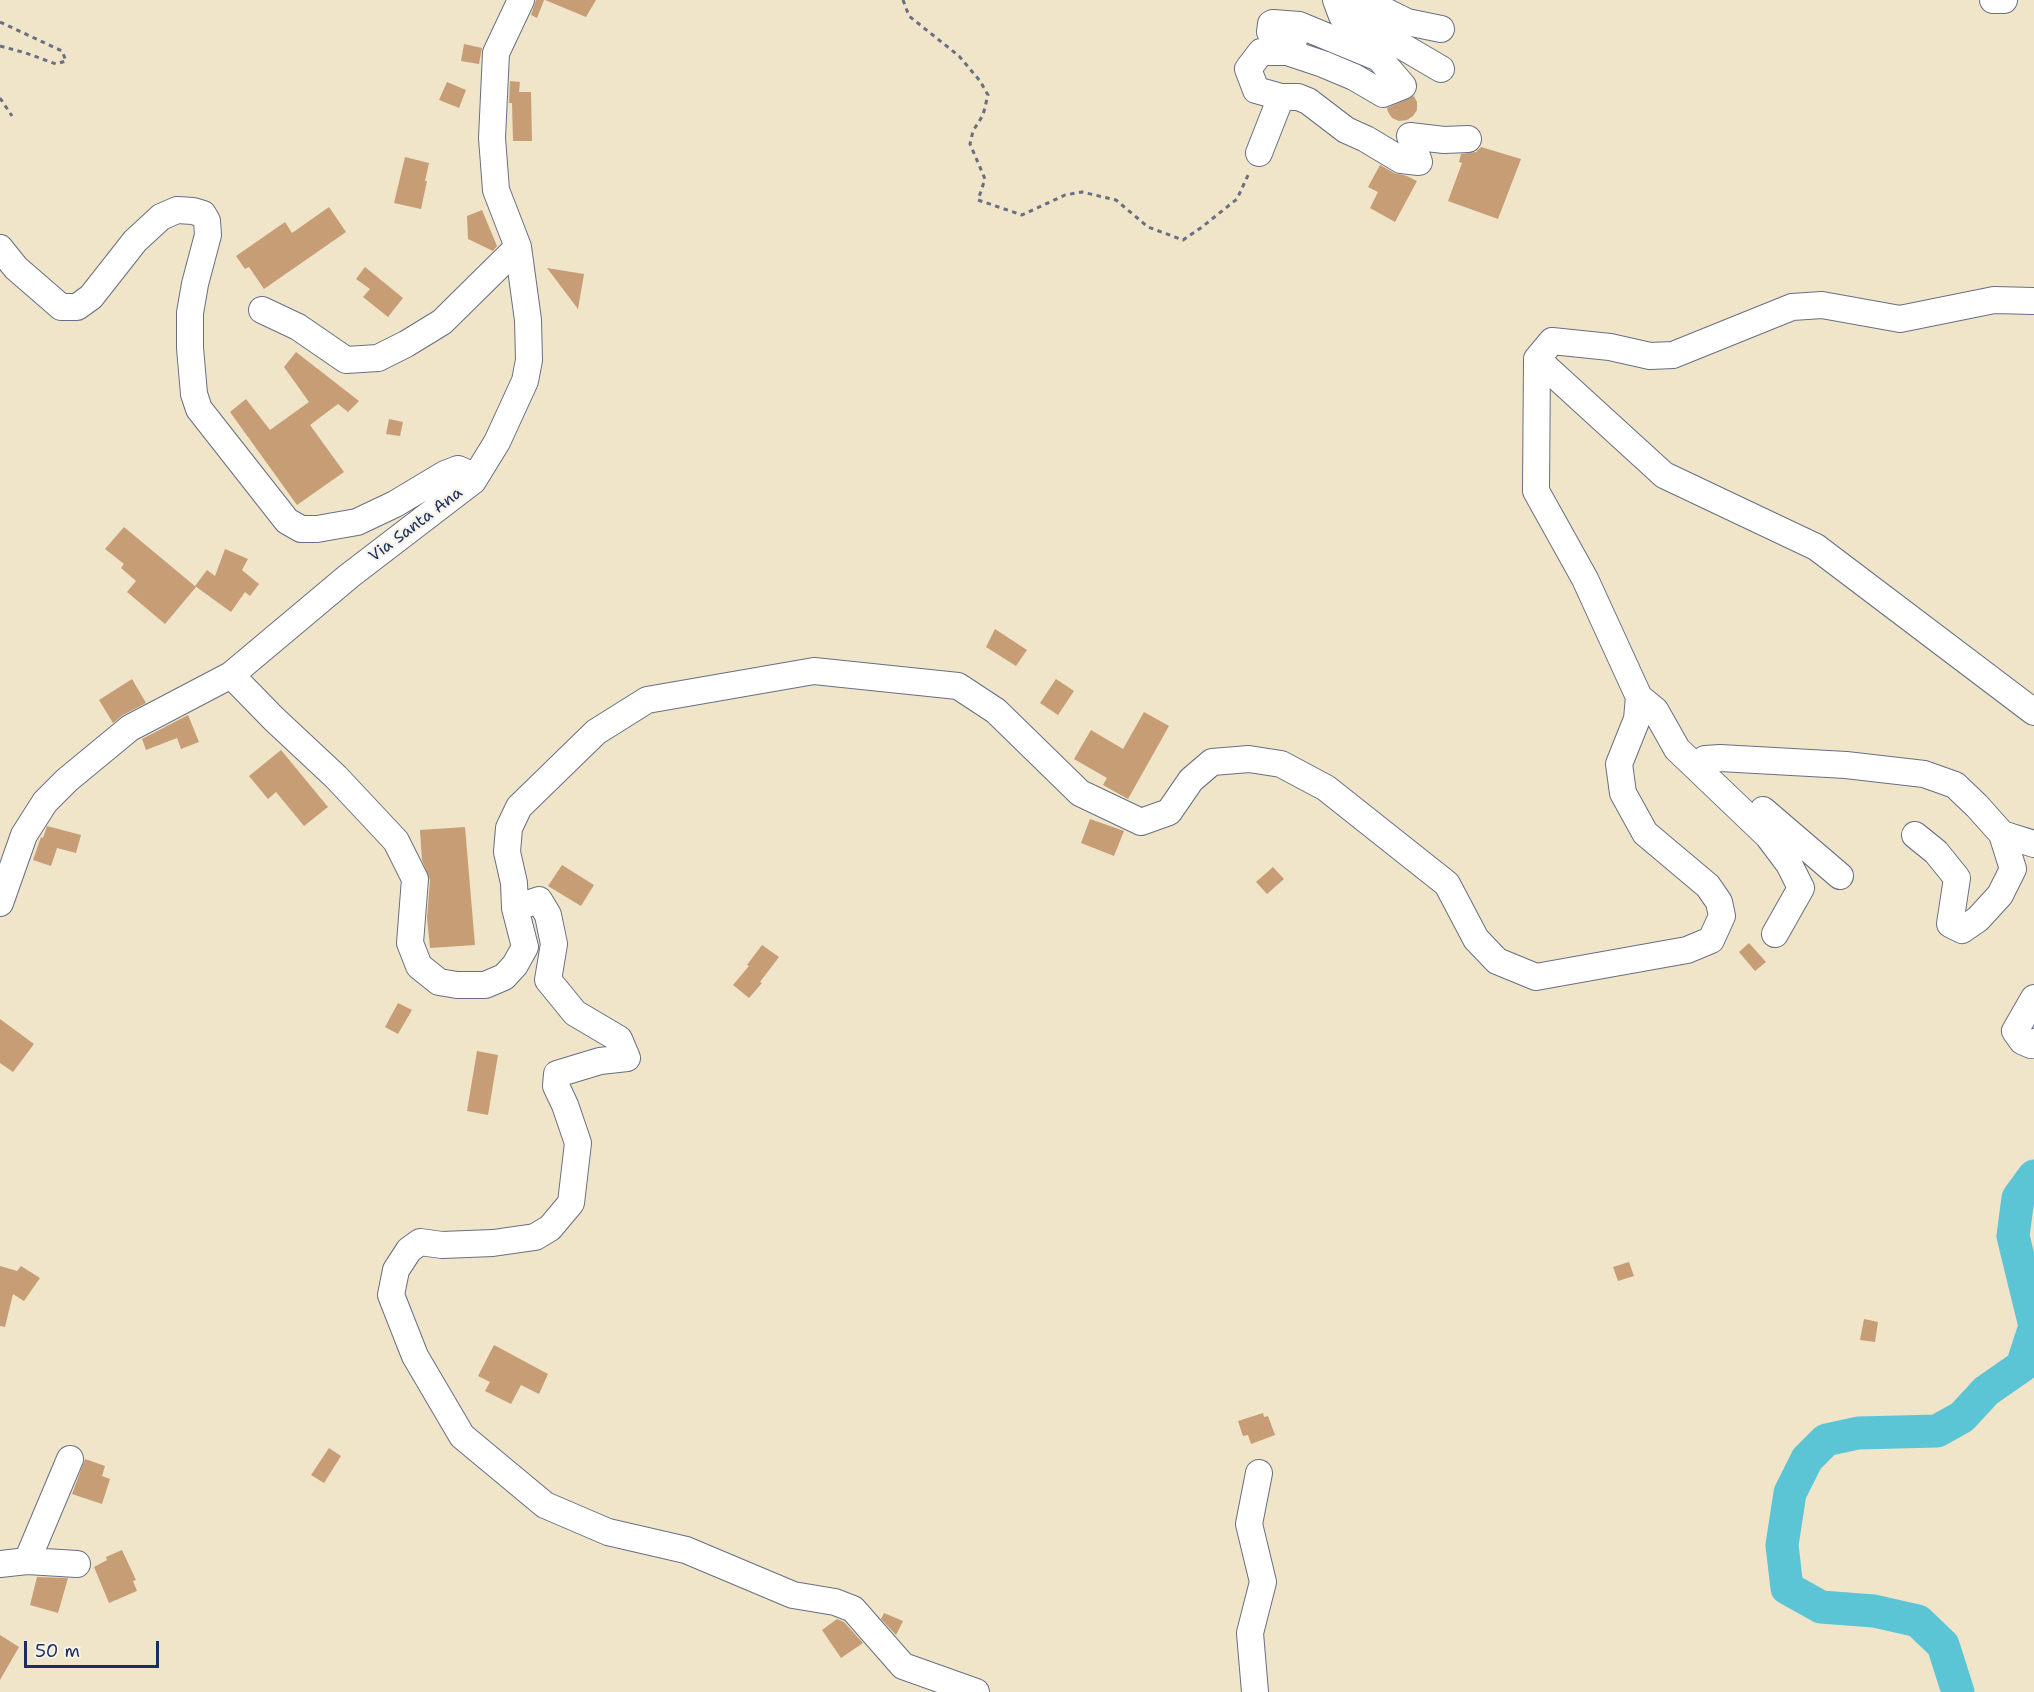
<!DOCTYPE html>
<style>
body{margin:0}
#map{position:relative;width:2034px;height:1692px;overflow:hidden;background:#f0e5c9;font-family:"Shantell Sans",sans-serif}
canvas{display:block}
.scale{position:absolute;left:24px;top:1641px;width:135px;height:27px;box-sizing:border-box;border:3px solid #1b2f5e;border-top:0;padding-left:8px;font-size:18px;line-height:21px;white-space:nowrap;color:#1b2f5e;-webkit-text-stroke:4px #f7f3e8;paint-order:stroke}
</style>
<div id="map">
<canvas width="2034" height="1692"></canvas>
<div class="scale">50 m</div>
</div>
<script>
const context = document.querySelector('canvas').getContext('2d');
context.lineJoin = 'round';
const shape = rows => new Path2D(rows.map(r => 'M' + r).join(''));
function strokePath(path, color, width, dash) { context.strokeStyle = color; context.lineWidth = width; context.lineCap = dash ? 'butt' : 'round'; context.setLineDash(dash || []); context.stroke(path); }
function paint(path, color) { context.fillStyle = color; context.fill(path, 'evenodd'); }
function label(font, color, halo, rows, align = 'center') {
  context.font = font + ' "Shantell Sans",sans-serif'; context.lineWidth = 4.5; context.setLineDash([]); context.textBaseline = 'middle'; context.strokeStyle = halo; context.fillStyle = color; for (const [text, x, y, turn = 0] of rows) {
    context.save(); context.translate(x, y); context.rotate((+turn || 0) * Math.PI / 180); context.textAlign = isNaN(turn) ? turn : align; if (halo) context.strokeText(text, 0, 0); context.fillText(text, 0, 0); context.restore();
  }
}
strokePath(shape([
 [2034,1176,2018,1198,2013,1236,2034,1322],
 [1958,1692,1943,1645,1918,1621,1874,1611,1821,1607,1787,1588,1782,1545,1790,1493,1807,1459,1826,1440,1858,1433,1937,1431,1962,1417,1986,1391,2022,1366,2034,1329]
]), '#5bc5d5', 33);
paint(shape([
 [536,0,544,0,537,18,531,15],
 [545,0,596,0,586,17],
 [464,44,482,48,479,64,461,61],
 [510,81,520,82,519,92,531,92,532,141,513,141,512,103,509,103],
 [447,82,466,90,459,108,439,100],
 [1414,96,1417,102,1417,110,1413,116,1407,120,1399,121,1392,118,1388,112,1387,108],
 [1481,147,1521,159,1498,219,1448,201,1462,163,1459,162,1461,154,1476,152],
 [405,157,429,163,425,181,427,181,421,209,394,203],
 [1380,165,1394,173,1407,176,1417,181,1395,222,1370,208,1378,192,1368,187],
 [329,207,346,232,264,289,249,267,245,269,236,256,285,222,292,233],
 [482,210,497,246,493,251,468,239,467,216],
 [365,267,403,298,388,317,363,297,370,289,356,279],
 [547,268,584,274,578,309],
 [296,352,359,401,348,412,338,404,310,425,344,472,297,505,230,412,246,399,270,430,309,402,284,367],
 [389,419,403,422,400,436,386,434],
 [124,527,196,587,165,624,127,592,136,581,121,568,124,564,105,549],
 [225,549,248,559,242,570,259,584,250,596,245,592,231,612,195,586,207,570,215,576],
 [995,629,1027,650,1016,666,986,647],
 [132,679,146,703,123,715,113,723,99,700],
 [1056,679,1074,691,1058,715,1040,703],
 [1144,712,1169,726,1128,799,1103,785,1107,778,1074,759,1091,730,1123,749],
 [188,715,199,742,181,749,177,738,146,750,142,739],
 [281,750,328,807,304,826,276,792,268,799,249,776],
 [1090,819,1124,831,1114,856,1081,843],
 [47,826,81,835,76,853,57,848,51,866,33,860,41,837,43,838],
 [465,827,475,945,430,948,427,918,430,880,422,860,420,830],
 [562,865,594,885,581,906,548,886],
 [1273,867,1284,879,1267,894,1256,882],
 [1749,943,1766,962,1755,971,1739,952],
 [762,945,779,957,760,982,762,983,749,998,733,985,749,966,747,965],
 [398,1003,412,1010,398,1034,385,1027],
 [0,1019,34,1044,13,1072,0,1063],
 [477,1051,498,1055,488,1115,467,1111],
 [1629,1262,1634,1276,1618,1281,1613,1267],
 [0,1266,17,1271,21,1266,40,1278,24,1301,13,1294,5,1327,0,1326],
 [1864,1319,1878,1322,1875,1342,1860,1340],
 [494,1345,548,1374,539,1394,521,1385,511,1404,485,1391,490,1382,478,1376],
 [1263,1413,1264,1417,1268,1416,1275,1435,1251,1444,1248,1435,1243,1436,1238,1421],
 [329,1448,341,1456,324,1483,311,1475],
 [85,1459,105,1466,102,1476,110,1479,102,1504,72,1494],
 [122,1550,136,1580,133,1581,137,1591,109,1603,94,1567,107,1560,106,1557],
 [37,1577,68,1578,58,1613,30,1605],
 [884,1613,903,1621,896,1635,881,1619],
 [837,1619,844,1622,863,1643,841,1658,822,1630],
 [0,1635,19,1647,0,1680]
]), '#c69d75');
const minor = shape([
 [1336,0,1342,16,1371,28,1441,69],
 [1363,0,1407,22,1441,29],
 [1993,0,2004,0],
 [1294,40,1270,32,1271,24,1273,23,1299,25,1379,58,1403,86,1383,94,1354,77,1323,64,1287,52,1261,52,1248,69,1256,90,1281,97,1298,97,1308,101,1346,130,1366,139,1401,160,1419,162,1410,136],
 [1410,136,1444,140,1468,139],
 [1259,153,1281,97],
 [0,248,16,268,61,307,77,307,91,297,135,241,161,217,177,210,193,211,203,214,207,221,208,235,195,284,190,313,190,348,194,394,199,409,287,521,301,529,317,529,357,522,395,504,445,474,458,469,467,473,473,481],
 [262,310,298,327,346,360,378,358,406,344,442,322,518,247],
 [1537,359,1664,475,1816,547,2034,712],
 [231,675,274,719,336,777,396,841,415,879,410,943,419,966,439,982,457,985,485,985,504,977,515,965,525,947,515,908,514,883,507,852,509,828,519,807,596,732,647,700,814,671,958,686,996,711,1080,793,1141,822,1169,812,1191,780,1212,762,1249,759,1281,764,1326,788,1447,884,1476,939,1497,961,1536,977,1687,950,1711,940,1722,916,1719,902,1708,886,1645,833,1623,793,1619,764,1637,719,1639,697,1585,579,1536,491,1537,359,1552,341,1610,347,1650,356,1673,355,1792,307,1822,305,1900,319,1994,300,2034,301],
 [1639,697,1655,710,1677,749,1768,836,1789,864,1801,888,1775,934],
 [1705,759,1720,758,1846,765,1924,774,1955,785,1977,806,2002,834,2034,844],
 [1763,810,1840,876],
 [1915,835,1936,852,1957,878,1950,924,1962,930,1978,919,2000,895,2013,869,2002,834],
 [0,903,24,835,45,802,67,780,130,728,231,675,349,576,473,481,497,442,525,381,529,360,528,320,518,247,496,190,492,138,496,53,521,0],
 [515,908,539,900,548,915,554,944,548,980,575,1013,619,1039,627,1058,600,1061,557,1074,556,1086,565,1105,578,1143,571,1203,550,1228,535,1237,493,1243,442,1245,420,1242,409,1250,396,1270,391,1295,415,1356,462,1436,545,1505,608,1532,686,1550,793,1595,835,1602,853,1609,903,1666,976,1692],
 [2034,998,2015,1031,2022,1041,2031,1045,2034,1042],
 [27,1561,70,1459],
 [0,1564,27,1561,77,1564],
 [1255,1692,1250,1633,1263,1582,1249,1524,1259,1473]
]);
strokePath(minor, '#666f83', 28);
strokePath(shape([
 [903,0,909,16,959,56,980,81,988,95,983,115,973,131,970,144,985,179,978,200,1022,215,1065,195,1082,192,1116,200,1148,227,1183,240,1202,227,1237,199,1249,173],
 [0,22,62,51,66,61,56,64,26,53,0,46],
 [0,98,12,116]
]), '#666f83', 3, [4.5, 4.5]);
strokePath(minor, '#fff', 26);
label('16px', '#1b2f5e', '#f7f3e8', [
 ["Via Santa Ana",416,525,-37]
]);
</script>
